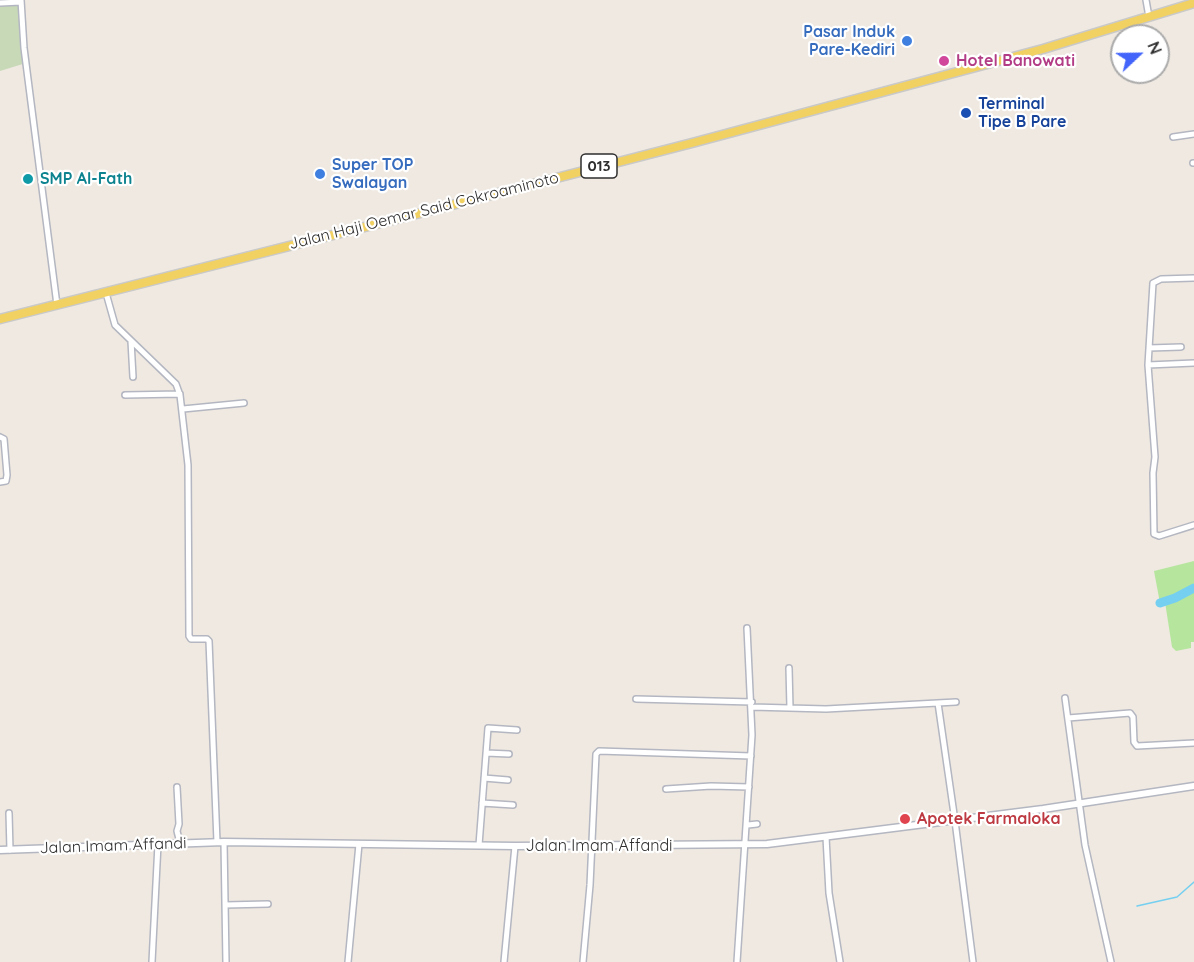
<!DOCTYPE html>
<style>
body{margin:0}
#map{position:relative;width:1194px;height:962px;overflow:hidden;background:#efe9e1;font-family:Quicksand,sans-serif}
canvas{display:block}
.north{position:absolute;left:1110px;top:24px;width:60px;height:60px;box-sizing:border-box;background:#fff;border:2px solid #ababab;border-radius:50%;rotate:68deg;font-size:16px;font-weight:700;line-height:24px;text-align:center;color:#2e2e2e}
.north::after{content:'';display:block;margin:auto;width:21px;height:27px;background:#4264fb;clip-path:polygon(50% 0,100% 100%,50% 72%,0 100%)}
</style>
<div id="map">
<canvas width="1194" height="962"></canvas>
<div class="north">N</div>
</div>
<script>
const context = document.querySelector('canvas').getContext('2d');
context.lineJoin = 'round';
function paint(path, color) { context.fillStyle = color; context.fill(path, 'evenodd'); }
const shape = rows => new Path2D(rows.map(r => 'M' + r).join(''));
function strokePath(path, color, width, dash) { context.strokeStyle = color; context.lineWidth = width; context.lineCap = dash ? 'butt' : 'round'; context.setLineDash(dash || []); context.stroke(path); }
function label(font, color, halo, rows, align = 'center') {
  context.font = font + ' Quicksand,sans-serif'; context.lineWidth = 4.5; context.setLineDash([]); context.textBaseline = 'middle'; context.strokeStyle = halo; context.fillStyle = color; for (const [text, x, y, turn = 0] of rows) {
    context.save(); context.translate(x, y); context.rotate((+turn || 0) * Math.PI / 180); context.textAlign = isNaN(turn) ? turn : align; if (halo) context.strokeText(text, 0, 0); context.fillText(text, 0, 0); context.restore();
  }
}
paint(shape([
 [1194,561,1194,642,1191,642,1191,648,1176,651,1172,647,1165,602,1160,603,1154,571]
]), '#b6e59e');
paint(shape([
 [21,2,26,63,0,71,0,3]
]), '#c8d9b8');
strokePath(shape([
 [1137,906,1177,897,1194,882]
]), '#75cff0', 1.5);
strokePath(shape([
 [1160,603,1175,598,1194,588]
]), '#75cff0', 9);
const minor = shape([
 [21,0,24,48,57,305],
 [1146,0,1149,17],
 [0,3,21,2],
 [1173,137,1194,134],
 [1193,163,1194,163],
 [1194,278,1161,279,1153,283,1148,365,1155,457,1153,473,1154,534,1159,536,1194,525],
 [106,293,115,325,176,384,180,395,188,465,189,636,191,639,207,639,209,641,217,842],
 [131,341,133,377],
 [1149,348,1181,347],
 [1148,365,1194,363],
 [125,395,180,394],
 [183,409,244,403],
 [0,437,4,439,7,475,6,481,0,482],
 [789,668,790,708],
 [1065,698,1085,845,1111,962],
 [636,699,752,702],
 [938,703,955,821,973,962],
 [752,707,826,709,956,702],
 [1068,718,1130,713,1133,717,1134,742,1137,746,1194,743],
 [486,753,509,754],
 [484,778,508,780],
 [177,787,179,824,177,831,180,843],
 [666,789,711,786,749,787],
 [482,803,513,805],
 [9,813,10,850],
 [748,825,757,824],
 [826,837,829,893,840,962],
 [224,842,226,962],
 [479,845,488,728,517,730],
 [225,905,268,904],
 [152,962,158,844],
 [348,962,359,844],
 [504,962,515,846],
 [583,962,590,885,596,754,599,751,751,756],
 [737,962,752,735,747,628]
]);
const tertiary = shape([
 [0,850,224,842,515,846,767,844,1043,809,1194,786]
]);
const primary = shape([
 [0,319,448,206,692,143,1043,49,1194,3]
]);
strokePath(minor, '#b4b7c1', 8);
strokePath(tertiary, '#b4b7c1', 9);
strokePath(primary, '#c9c9c9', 11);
strokePath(minor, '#fff', 5);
strokePath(tertiary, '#fff', 6);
strokePath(primary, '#f2d163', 8);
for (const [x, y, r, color] of [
 [907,41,6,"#3f7fe0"],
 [944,61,6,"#d1479c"],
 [966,113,6,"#1a4fb4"],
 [320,174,6,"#3f7fe0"],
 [28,179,6,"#0f9aa8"],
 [905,819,6,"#e0444e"]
]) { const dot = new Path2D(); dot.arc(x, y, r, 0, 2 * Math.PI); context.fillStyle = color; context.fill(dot); strokePath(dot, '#fff', 2); }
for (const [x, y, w] of [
 [599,166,36]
]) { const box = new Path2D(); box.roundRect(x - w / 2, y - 12, w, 24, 4.5); context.fillStyle = '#fff'; context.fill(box); strokePath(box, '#2e2e2e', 1.5); }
label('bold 15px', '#2e2e2e', null, [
 ["013",599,166]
]);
label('bold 16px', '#366cbe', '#fff', [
 ["Pasar Induk",895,32],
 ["Pare-Kediri",895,50],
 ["Super TOP",332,165,"left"],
 ["Swalayan",332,183,"left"]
], 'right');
label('bold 16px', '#b23c85', '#fff', [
 ["Hotel Banowati",956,61]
], 'left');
label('bold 16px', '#164399', '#fff', [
 ["Terminal",978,104],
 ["Tipe B Pare",978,122]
], 'left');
label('bold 16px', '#0d838f', '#fff', [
 ["SMP Al-Fath",40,179]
], 'left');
label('16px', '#2e2e2e', '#fff', [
 ["Jalan Haji Oemar Said Cokroaminoto",424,211,-14],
 ["Jalan Imam Affandi",113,846,-2],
 ["Jalan Imam Affandi",599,846]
]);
label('bold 16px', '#be3a42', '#fff', [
 ["Apotek Farmaloka",917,819]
], 'left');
</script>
